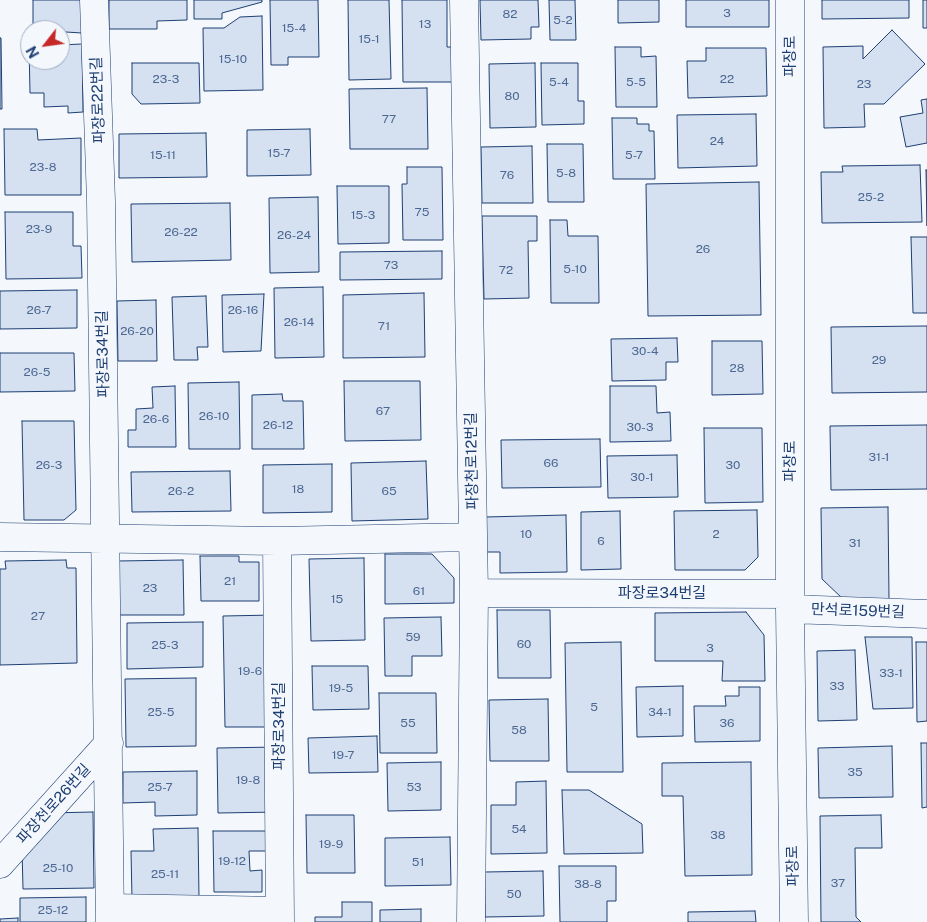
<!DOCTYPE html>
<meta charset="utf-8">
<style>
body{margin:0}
#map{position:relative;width:927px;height:922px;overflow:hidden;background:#f4f7fb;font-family:"Public Sans",sans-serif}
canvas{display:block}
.north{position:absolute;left:20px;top:20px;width:50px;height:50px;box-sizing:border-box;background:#f4f7fb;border:1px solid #9eadc5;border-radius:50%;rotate:240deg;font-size:14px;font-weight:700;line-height:20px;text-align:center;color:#1d3f73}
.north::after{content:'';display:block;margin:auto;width:18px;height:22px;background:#c62828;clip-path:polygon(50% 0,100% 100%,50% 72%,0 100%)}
</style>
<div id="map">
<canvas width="927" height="922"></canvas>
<div class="north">N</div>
</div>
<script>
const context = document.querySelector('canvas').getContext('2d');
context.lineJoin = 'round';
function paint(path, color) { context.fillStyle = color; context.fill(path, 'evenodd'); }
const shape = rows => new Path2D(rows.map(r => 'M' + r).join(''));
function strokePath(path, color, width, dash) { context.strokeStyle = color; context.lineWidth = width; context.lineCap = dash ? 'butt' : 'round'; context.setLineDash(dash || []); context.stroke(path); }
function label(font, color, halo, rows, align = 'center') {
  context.font = font + ' "Public Sans","Noto Sans KR",sans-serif'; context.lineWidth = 4; context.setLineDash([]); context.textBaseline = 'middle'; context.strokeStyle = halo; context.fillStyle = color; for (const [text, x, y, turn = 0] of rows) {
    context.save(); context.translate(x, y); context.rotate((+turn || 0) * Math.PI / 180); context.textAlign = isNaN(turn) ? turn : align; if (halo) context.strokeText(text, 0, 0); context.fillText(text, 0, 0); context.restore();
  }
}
const building = shape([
 [33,0,82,0,82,33,33,30,33,0],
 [109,0,187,0,187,20,157,21,157,29,109,29,109,0],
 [194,0,262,0,262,2,222,13,222,19,194,19,194,0],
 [270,0,318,0,319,57,288,57,288,65,271,65,270,0],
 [348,0,389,0,391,79,349,80,348,0],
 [402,0,447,0,447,47,452,47,453,82,403,82,402,0],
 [480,0,538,0,539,27,531,27,531,39,481,40,480,0],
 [549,0,575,0,576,40,550,40,549,0],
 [618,0,659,0,659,22,618,23,618,0],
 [686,0,769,0,769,27,686,27,686,0],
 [822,0,909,0,909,18,822,19,822,0],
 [923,0,927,0,927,28,923,28,923,0],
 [262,16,263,90,204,91,203,28,224,28,240,17,262,16],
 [892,30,925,64,884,104,864,104,865,127,824,128,823,47,863,46,863,59,892,30],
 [0,38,1,38,2,109,0,109,0,38],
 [82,44,83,112,68,113,68,106,44,107,44,93,30,93,29,45,30,60,60,60,60,45,82,44],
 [615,47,641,47,641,57,656,56,657,107,616,107,615,47],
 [706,48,766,48,767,96,688,98,687,61,706,61,706,48],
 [132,63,199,63,200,103,141,104,132,94,132,63],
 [535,63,536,127,490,128,489,64,535,63],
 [541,63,578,63,578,101,584,101,584,124,542,125,541,63],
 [427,88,428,149,350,149,349,89,427,88],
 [927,99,927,143,906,147,900,117,923,113,921,100,927,99],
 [756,114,757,166,678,168,677,115,756,114],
 [612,118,637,118,637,124,649,124,649,131,654,131,655,179,613,179,612,118],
 [4,129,37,129,38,140,81,138,81,195,5,195,4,129],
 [310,129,311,175,247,176,247,130,310,129],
 [206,133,207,177,119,178,119,134,206,133],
 [547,144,583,144,584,202,548,202,547,144],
 [532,146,533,203,482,203,481,147,532,146],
 [920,165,922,222,822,223,821,172,843,172,842,166,920,165],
 [407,167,442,167,443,240,403,240,402,184,407,184,407,167],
 [926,170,927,170,927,226,926,170],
 [759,182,761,315,648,316,646,184,759,182],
 [337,186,389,186,389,243,338,244,337,186],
 [318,197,319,272,270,273,269,198,318,197],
 [230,203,231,260,132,262,131,204,230,203],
 [5,212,73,212,73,246,81,246,82,278,6,279,5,212],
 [482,216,537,216,537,241,528,241,529,298,484,299,482,216],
 [550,220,567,220,568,236,598,236,599,303,551,303,550,220],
 [911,237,927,237,927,313,913,313,911,237],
 [442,251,442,279,340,280,340,252,442,251],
 [323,287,324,357,275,358,274,288,323,287],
 [77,290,77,328,0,329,0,291,77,290],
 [424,293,425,357,343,358,343,295,424,293],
 [264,294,261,351,223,352,222,295,264,294],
 [206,296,208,347,197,347,198,360,174,360,172,297,206,296],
 [156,300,157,361,118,361,117,301,156,300],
 [927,326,927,392,832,393,831,327,927,326],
 [677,338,678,362,666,362,666,380,612,381,611,339,677,338],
 [712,341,762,341,763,394,712,395,712,341],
 [0,353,74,353,75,391,0,392,0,353],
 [344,381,420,381,421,440,345,441,344,381],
 [239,382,240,449,189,449,188,383,239,382],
 [175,386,176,447,128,447,128,430,136,430,136,409,153,408,152,387,175,386],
 [610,386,656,386,657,413,670,412,671,441,610,442,610,386],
 [282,394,283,401,303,401,304,449,252,449,252,395,282,394],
 [22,421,74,421,76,510,64,520,24,520,22,421],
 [927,425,927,489,831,490,830,426,927,425],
 [704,428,762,428,763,502,705,503,704,428],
 [600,439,601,487,502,488,501,440,600,439],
 [677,455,678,497,608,498,607,456,677,455],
 [426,461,428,519,352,521,351,463,426,461],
 [332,464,332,512,263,513,263,465,332,464],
 [230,471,231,511,132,512,131,472,230,471],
 [888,507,889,599,843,599,822,579,821,508,888,507],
 [757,510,758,557,745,570,675,570,674,511,757,510],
 [620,511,621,569,581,570,581,512,620,511],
 [566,515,567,572,500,573,500,552,486,552,485,517,566,515],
 [385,554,432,554,454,578,454,603,385,604,385,554],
 [200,556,239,556,239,562,259,562,259,601,201,601,200,556],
 [364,558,365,640,311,641,309,559,364,558],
 [66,560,67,568,76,568,77,663,0,665,0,569,6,569,5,561,66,560],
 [183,560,184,615,118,615,117,561,183,560],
 [497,610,550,610,551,678,498,678,497,610],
 [746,612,764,635,765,681,722,681,723,661,655,661,655,613,746,612],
 [275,615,277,727,225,727,223,616,275,615],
 [441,617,442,656,412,656,412,676,385,676,384,618,441,617],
 [203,622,203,667,127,669,127,623,203,622],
 [865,637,912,637,913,708,873,709,865,637],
 [621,642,623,772,567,772,565,643,621,642],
 [916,642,927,642,927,721,917,722,916,642],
 [855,650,857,720,818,721,817,651,855,650],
 [312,666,368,666,369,709,313,710,312,666],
 [196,678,196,746,126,747,125,679,196,678],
 [683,686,683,736,637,737,636,687,683,686],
 [739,687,760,687,760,741,695,742,694,706,726,706,725,696,739,696,739,687],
 [379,693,436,693,437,753,380,753,379,693],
 [548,699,549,761,490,761,489,700,548,699],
 [377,736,378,772,309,773,308,738,377,736],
 [921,743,927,743,927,807,922,808,921,743],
 [892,746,893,797,819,798,818,748,892,746],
 [278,747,279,812,218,813,217,748,278,747],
 [441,762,441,810,388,811,387,763,441,762],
 [751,762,752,875,685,876,683,796,662,796,662,763,751,762],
 [197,771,197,815,155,816,155,802,123,803,123,772,197,771],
 [546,781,547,853,491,854,491,805,516,805,516,782,546,781],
 [562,790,589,790,642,824,643,853,564,854,562,790],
 [93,812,94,888,23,889,22,849,48,813,93,812],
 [306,815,354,815,355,873,307,873,306,815],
 [881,815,882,848,855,848,856,917,861,922,821,922,820,816,881,815],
 [198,828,199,898,132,899,131,851,154,851,153,829,198,828],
 [213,831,267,831,267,851,249,851,250,871,262,870,262,892,214,892,213,831],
 [450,837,451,885,385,886,385,838,450,837],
 [559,866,616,866,616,901,607,901,607,922,560,922,559,866],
 [543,871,544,916,485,917,485,872,543,871],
 [86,897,86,922,20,922,20,898,86,897],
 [342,902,372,902,372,922,315,922,315,917,342,917,342,902],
 [421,909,421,922,380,922,380,910,421,909],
 [755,911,756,922,688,922,688,912,755,911],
 [18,918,18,922,0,922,0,919,18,918]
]);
paint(building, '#d5e0f0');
strokePath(building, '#1d3f73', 1);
const street = shape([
 [94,0,101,201,110,922],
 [464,0,474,593,471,922],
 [790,0,790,609,794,922],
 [0,537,277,541,473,537],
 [277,541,280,922],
 [474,593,790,594],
 [790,609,927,614],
 [0,864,109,743],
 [110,908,280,911]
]);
strokePath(street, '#1d3f73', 29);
strokePath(street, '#f4f7fb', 28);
label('12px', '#4b6792', null, [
 ["3",727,13],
 ["82",510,14],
 ["5-2",563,20],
 ["13",425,24],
 ["15-4",294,28],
 ["15-1",369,39],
 ["15-10",233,59],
 ["23-3",166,79],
 ["22",727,79],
 ["5-4",559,82],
 ["5-5",636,82],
 ["23",864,84],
 ["80",512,96],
 ["77",389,119],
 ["24",717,141],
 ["15-7",279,153],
 ["15-11",163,155],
 ["5-7",634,155],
 ["23-8",43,167],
 ["5-8",566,173],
 ["76",507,175],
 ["25-2",871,197],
 ["75",422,212],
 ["15-3",363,215],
 ["23-9",39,229],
 ["26-22",181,232],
 ["26-24",294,235],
 ["26",703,249],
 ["73",391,265],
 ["5-10",575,269],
 ["72",506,270],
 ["26-7",39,310],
 ["26-16",243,310],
 ["26-14",299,322],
 ["71",384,326],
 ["26-20",137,331],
 ["30-4",645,351],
 ["29",879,360],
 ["28",737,368],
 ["26-5",37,372],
 ["67",383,411],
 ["26-10",214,416],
 ["26-6",156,419],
 ["26-12",278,425],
 ["30-3",640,427],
 ["31-1",879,457],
 ["66",551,463],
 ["26-3",49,465],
 ["30",733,465],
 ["30-1",642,477],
 ["18",298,489],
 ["26-2",181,491],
 ["65",389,491],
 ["10",526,534],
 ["2",716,534],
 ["6",601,541],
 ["31",855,543],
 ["21",230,581],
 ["23",150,588],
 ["61",419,591],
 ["15",337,599],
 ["27",38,616],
 ["59",413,637],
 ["60",524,644],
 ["25-3",165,645],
 ["3",710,648],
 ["19-6",250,671],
 ["33-1",891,673],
 ["33",837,686],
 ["19-5",341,688],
 ["5",594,707],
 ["25-5",161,712],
 ["34-1",660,712],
 ["55",408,723],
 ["36",727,723],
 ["58",519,730],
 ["19-7",343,755],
 ["35",855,772],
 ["19-8",248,780],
 ["25-7",160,787],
 ["53",414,787],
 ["54",519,829],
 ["38",718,835],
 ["19-9",331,844],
 ["19-12",232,861],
 ["51",418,862],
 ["25-10",58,868],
 ["25-11",165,874],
 ["37",838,883],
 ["38-8",588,884],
 ["50",514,894],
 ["25-12",53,910]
]);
label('15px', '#1d3f73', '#f4f7fb', [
 ["파장로",790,56,-90],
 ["파장로22번길",98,100,-92],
 ["파장로34번길",103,354,-91],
 ["파장천로12번길",472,461,-91],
 ["파장로",790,461,-90],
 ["파장로34번길",662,593],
 ["만석로159번길",858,611,2],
 ["파장로34번길",279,726,-90],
 ["파장천로26번길",54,804,-48],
 ["파장로",793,866,-91]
]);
</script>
